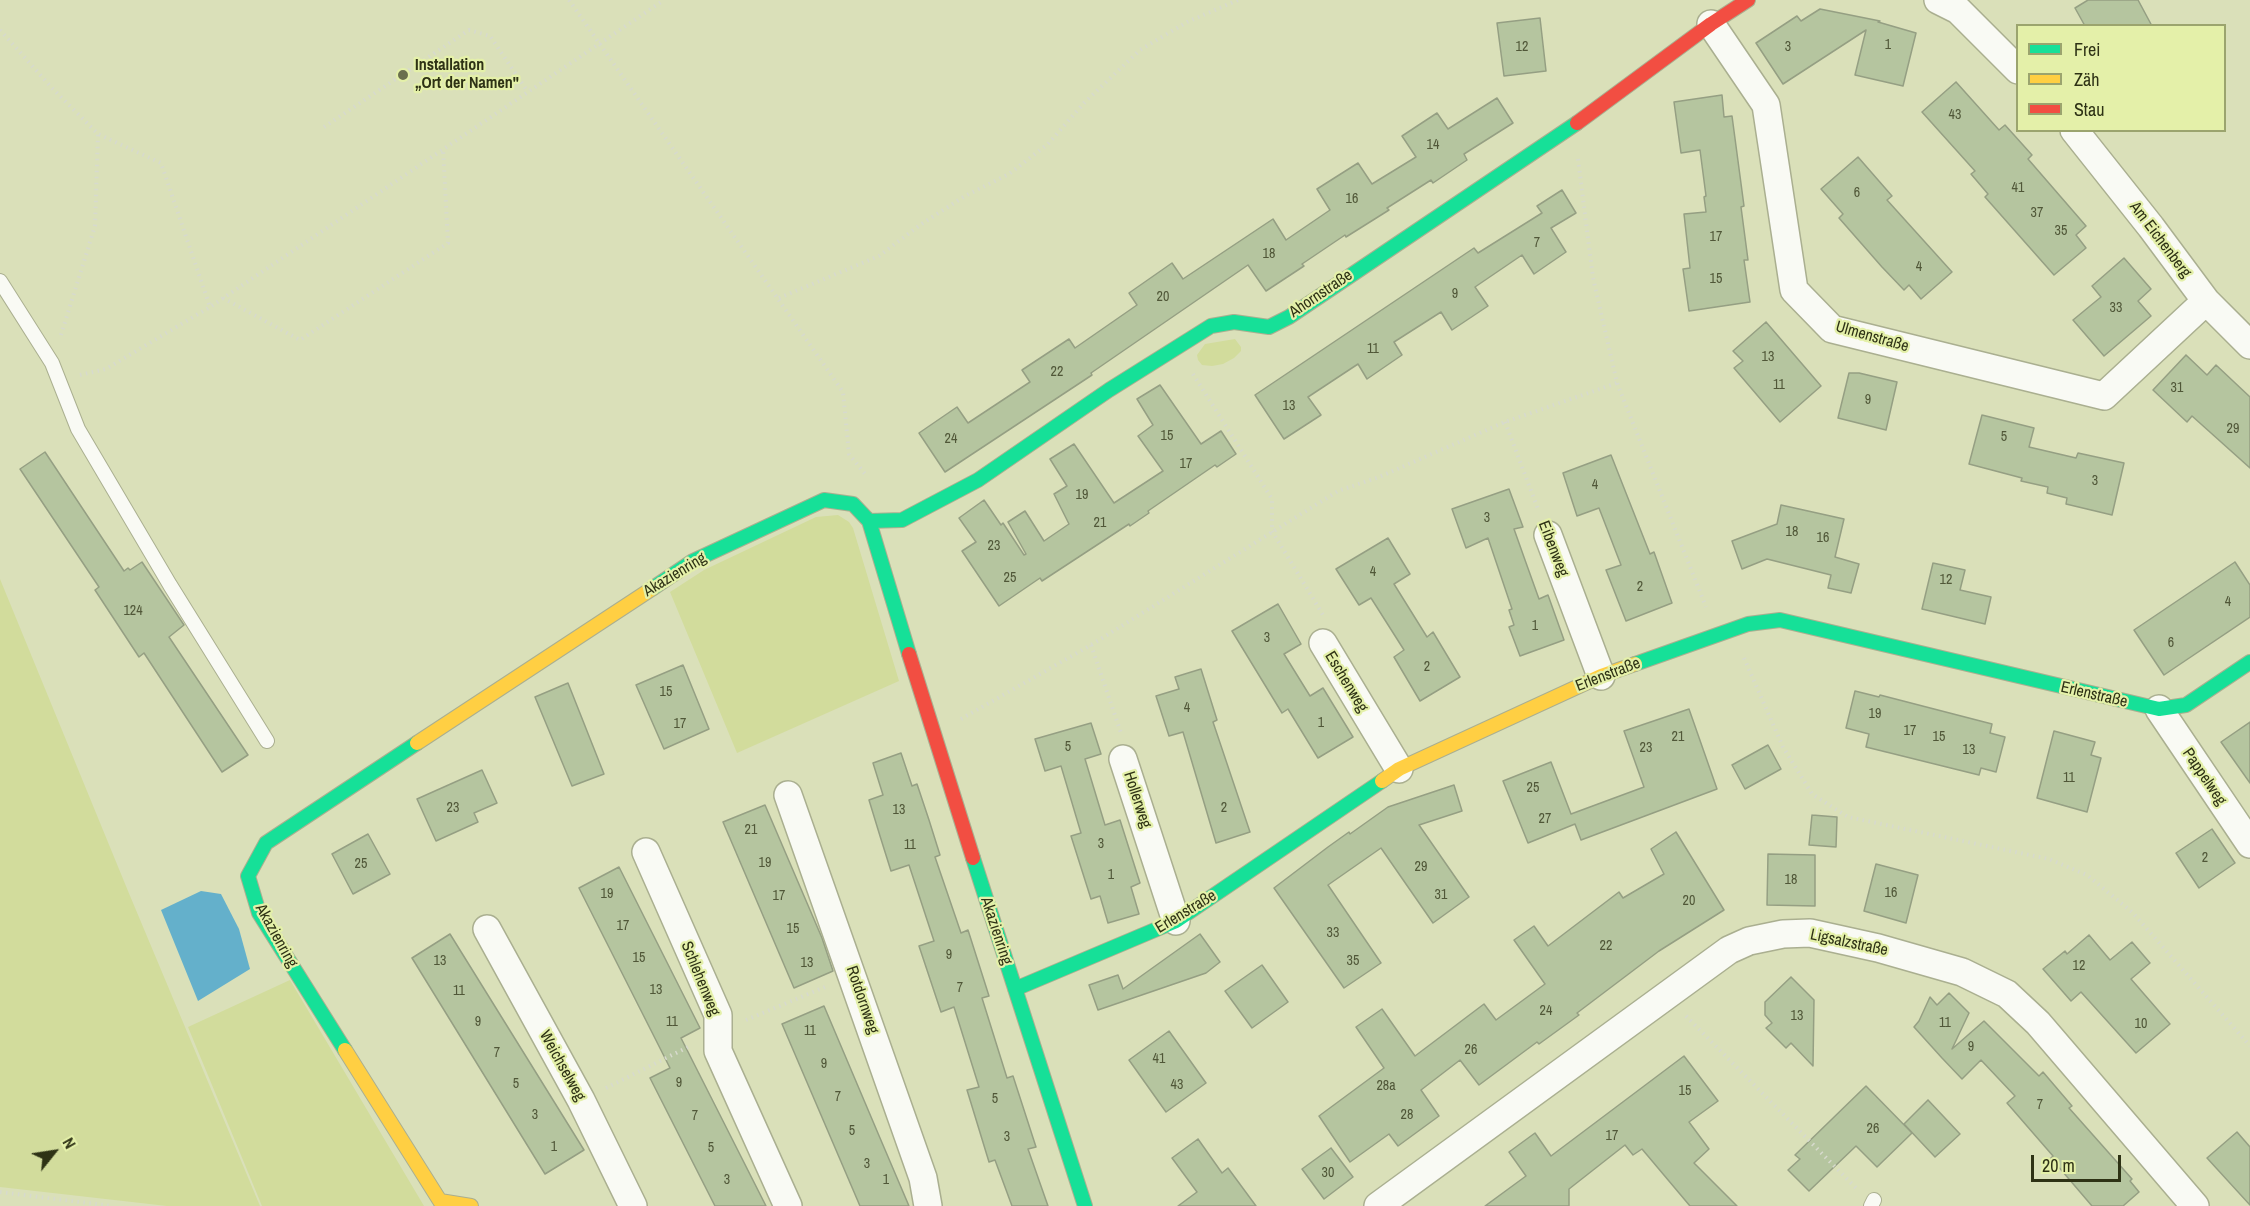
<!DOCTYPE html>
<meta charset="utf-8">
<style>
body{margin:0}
#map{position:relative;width:2250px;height:1206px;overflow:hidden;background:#dae0b9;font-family:"Archivo Narrow",sans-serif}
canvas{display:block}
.legend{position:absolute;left:2016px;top:24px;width:210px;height:108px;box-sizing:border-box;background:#e4f0a9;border:2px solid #9ba46e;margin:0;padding:8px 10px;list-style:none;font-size:18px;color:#2e3215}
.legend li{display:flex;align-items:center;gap:12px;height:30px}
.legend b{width:30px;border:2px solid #9ba46e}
.north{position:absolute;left:24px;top:1122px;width:60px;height:60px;-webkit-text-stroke:4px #e4f0a9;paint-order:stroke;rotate:60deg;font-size:16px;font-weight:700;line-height:24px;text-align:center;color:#2e3215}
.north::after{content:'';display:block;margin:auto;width:21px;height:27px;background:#2e3215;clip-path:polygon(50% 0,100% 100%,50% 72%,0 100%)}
.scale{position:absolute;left:2031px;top:1155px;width:90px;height:27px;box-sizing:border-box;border:3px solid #2e3215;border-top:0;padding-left:8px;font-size:18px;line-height:21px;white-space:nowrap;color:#2e3215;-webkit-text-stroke:4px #e4f0a9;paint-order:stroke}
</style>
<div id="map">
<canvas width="2250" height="1206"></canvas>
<ul class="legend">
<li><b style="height:8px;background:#16e098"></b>Frei</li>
<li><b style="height:8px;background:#ffcf43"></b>Zäh</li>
<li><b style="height:8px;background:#f24e42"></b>Stau</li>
</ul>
<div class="north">N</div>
<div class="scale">20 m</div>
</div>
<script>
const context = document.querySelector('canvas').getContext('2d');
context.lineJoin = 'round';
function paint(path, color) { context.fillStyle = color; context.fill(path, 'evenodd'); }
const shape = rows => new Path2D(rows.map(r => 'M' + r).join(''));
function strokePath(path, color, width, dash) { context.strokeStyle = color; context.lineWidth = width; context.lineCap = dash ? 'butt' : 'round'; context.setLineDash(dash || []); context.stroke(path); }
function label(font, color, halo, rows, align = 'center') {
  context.font = font + ' "Archivo Narrow",sans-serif'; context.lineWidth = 4.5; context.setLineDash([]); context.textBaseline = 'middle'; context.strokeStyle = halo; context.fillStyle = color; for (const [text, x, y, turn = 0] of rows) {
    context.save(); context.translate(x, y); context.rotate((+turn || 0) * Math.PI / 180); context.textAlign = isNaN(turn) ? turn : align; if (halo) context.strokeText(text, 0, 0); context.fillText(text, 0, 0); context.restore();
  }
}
paint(shape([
 [1235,339,1241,347,1241,351,1234,358,1223,364,1212,366,1202,365,1198,360,1197,355,1205,344],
 [838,515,849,522,853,528,899,681,737,753,670,592,704,570,816,517],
 [0,579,128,891,260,1206,167,1206,0,1187],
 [290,980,424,1206,262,1206,188,1027]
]), '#d2dc9c');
paint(shape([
 [201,891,221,894,239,929,250,969,198,1001,161,910]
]), '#64b0cb');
const building = shape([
 [2088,0,2138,0,2152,26,2085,26,2075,8,2088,0],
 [1820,9,1880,21,1878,22,1916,33,1903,86,1855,75,1866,30,1783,84,1756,43,1797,16,1801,21,1820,9],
 [1540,18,1546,71,1504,76,1497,23,1540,18],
 [1956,82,1999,130,2005,125,2032,155,2028,159,2086,226,2076,235,2086,248,2054,275,1985,197,1988,194,1971,174,1975,171,1922,112,1956,82],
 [1722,95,1724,117,1732,116,1744,206,1741,207,1748,260,1744,260,1750,302,1689,311,1683,269,1690,268,1684,214,1706,212,1704,197,1706,196,1700,150,1681,153,1674,102,1722,95],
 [1497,98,1513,123,1464,154,1467,160,1433,183,1431,180,1387,208,1389,210,1346,237,1345,235,1302,264,1304,266,1266,291,1248,265,1091,373,1092,375,945,472,919,433,957,407,968,423,1030,382,1022,370,1069,339,1075,348,1137,305,1129,293,1172,263,1183,279,1273,219,1286,240,1330,210,1317,189,1358,163,1372,184,1416,157,1402,136,1437,113,1448,129,1497,98],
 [1858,157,1892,196,1887,200,1952,272,1921,299,1909,285,1904,290,1882,267,1839,218,1843,214,1821,189,1858,157],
 [1562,190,1576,213,1551,228,1566,252,1534,274,1522,255,1475,287,1488,306,1452,330,1441,312,1394,342,1402,355,1367,379,1358,364,1308,397,1321,415,1284,439,1255,395,1474,248,1478,253,1542,213,1537,206,1562,190],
 [2124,258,2151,289,2138,301,2151,316,2104,356,2073,320,2101,297,2092,286,2124,258],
 [1766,322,1821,386,1780,422,1734,368,1743,361,1733,351,1766,322],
 [2186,355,2207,375,2216,365,2250,397,2250,468,2192,416,2187,422,2153,390,2186,355],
 [1849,373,1859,373,1897,382,1886,430,1838,418,1849,373],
 [1160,385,1201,444,1221,431,1236,454,1217,467,1215,465,1148,511,1149,513,1130,526,1129,524,1042,581,1040,578,999,606,962,551,976,542,959,518,984,500,1001,525,1003,523,1024,555,1026,554,1008,522,1025,511,1044,541,1069,524,1054,494,1067,486,1050,459,1074,444,1114,503,1163,471,1138,436,1153,425,1137,399,1160,385],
 [1982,415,2034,428,2029,447,2076,458,2078,453,2124,463,2112,515,2066,504,2067,498,2047,493,2048,487,2021,481,2022,478,1969,464,1982,415],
 [45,452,124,571,128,568,130,570,142,562,184,625,169,637,248,755,222,772,144,653,139,657,95,590,99,587,20,469,45,452],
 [1611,455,1650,554,1654,552,1672,603,1626,621,1606,570,1621,565,1599,508,1577,516,1563,473,1611,455],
 [1509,489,1523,527,1514,529,1525,560,1539,599,1548,595,1564,640,1520,656,1509,627,1514,625,1509,610,1512,609,1488,538,1466,548,1452,509,1509,489],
 [1781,505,1844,519,1835,557,1859,564,1851,593,1828,588,1831,575,1767,559,1742,569,1732,541,1777,524,1781,505],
 [1388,538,1410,574,1394,584,1427,637,1433,632,1460,677,1420,701,1394,657,1404,650,1371,598,1359,605,1336,569,1388,538],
 [2235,562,2250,585,2250,617,2164,675,2134,630,2235,562],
 [1933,563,1965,570,1960,590,1991,597,1985,624,1922,609,1933,563],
 [1278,604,1301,644,1284,654,1310,696,1323,688,1353,737,1318,758,1288,709,1282,713,1232,631,1278,604],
 [683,665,709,729,664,749,636,685,683,665],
 [1201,669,1217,720,1213,722,1250,832,1216,843,1183,732,1169,736,1156,696,1179,689,1175,677,1201,669],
 [568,683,604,774,572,786,535,697,568,683],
 [1855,691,1879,697,1880,695,1992,724,1990,733,2005,737,1996,772,1981,768,1979,775,1866,747,1869,734,1846,728,1855,691],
 [1689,709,1717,789,1581,840,1575,824,1528,843,1503,781,1551,762,1571,814,1644,787,1624,731,1689,709],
 [2250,722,2250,783,2221,742,2250,722],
 [1091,723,1101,754,1085,759,1105,825,1120,820,1140,883,1131,887,1139,914,1108,923,1100,896,1091,899,1071,836,1081,833,1061,766,1045,771,1035,739,1091,723],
 [2054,731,2095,742,2091,755,2101,758,2087,812,2037,798,2054,731],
 [1768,745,1781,769,1745,789,1732,765,1768,745],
 [901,753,912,786,917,784,929,820,940,855,935,857,961,933,968,930,989,996,982,998,1007,1078,1013,1076,1036,1147,1028,1149,1048,1206,1012,1206,995,1160,989,1162,967,1090,979,1087,954,1007,941,1012,919,946,934,941,909,865,891,871,880,836,869,800,883,795,873,763,901,753],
 [482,770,497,803,474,813,478,822,436,841,417,799,482,770],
 [1454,785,1462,811,1419,825,1469,897,1433,923,1381,848,1328,885,1381,963,1344,988,1274,888,1328,847,1349,832,1350,834,1388,807,1454,785],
 [765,805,822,938,833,971,794,988,723,822,765,805],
 [1812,815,1837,817,1836,847,1809,845,1812,815],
 [2212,829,2235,863,2199,888,2176,853,2212,829],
 [1676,832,1724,910,1659,951,1577,1013,1579,1015,1539,1044,1537,1042,1479,1085,1460,1060,1421,1090,1439,1116,1398,1146,1389,1134,1350,1162,1319,1116,1384,1068,1356,1027,1382,1009,1415,1056,1484,1004,1496,1020,1545,984,1514,940,1534,926,1548,946,1619,892,1623,898,1664,874,1651,849,1676,832],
 [368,834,390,874,353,894,332,854,368,834],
 [1768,854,1815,855,1815,906,1767,905,1768,854],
 [1876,864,1918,875,1906,923,1864,911,1876,864],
 [619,867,700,1028,681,1038,766,1206,715,1206,650,1078,670,1068,579,888,619,867],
 [450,934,584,1150,545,1174,412,958,450,934],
 [1200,934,1220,962,1206,973,1098,1010,1089,985,1118,975,1123,989,1200,934],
 [2089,935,2110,960,2132,942,2150,963,2131,979,2170,1024,2136,1053,2081,992,2071,1001,2043,969,2065,951,2067,954,2089,935],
 [1262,965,1288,1002,1252,1028,1225,991,1262,965],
 [1791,977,1814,1000,1813,1066,1791,1043,1786,1048,1766,1028,1772,1023,1765,1015,1765,1002,1791,977],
 [1949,993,1969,1013,1952,1049,1984,1021,2039,1076,2043,1072,2072,1106,2069,1108,2132,1179,2130,1181,2139,1192,2123,1206,2092,1206,2051,1158,2053,1156,2007,1103,2015,1096,1981,1060,1962,1079,1942,1058,1914,1027,1919,1021,1930,997,1937,1005,1949,993],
 [824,1006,880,1138,909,1206,860,1206,782,1024,824,1006],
 [1169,1031,1206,1083,1166,1112,1129,1060,1169,1031],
 [1684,1056,1718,1101,1689,1122,1709,1149,1694,1163,1737,1206,1690,1206,1642,1149,1633,1155,1625,1145,1569,1189,1569,1206,1485,1206,1526,1176,1509,1152,1535,1133,1551,1156,1684,1056],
 [1866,1086,1912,1133,1877,1167,1856,1146,1809,1191,1788,1170,1800,1159,1795,1155,1866,1086],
 [1928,1100,1960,1134,1935,1157,1904,1124,1928,1100],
 [2237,1132,2250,1147,2250,1205,2207,1158,2237,1132],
 [1198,1139,1222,1173,1228,1168,1256,1206,1178,1206,1197,1192,1172,1158,1198,1139],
 [1331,1148,1353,1177,1324,1199,1302,1169,1331,1148]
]);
paint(building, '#b5c59f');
strokePath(building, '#959f83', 1.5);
const lane = shape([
 [0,281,52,363,78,429,170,585,267,741],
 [1871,1206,1874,1200]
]);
const street = shape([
 [1938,0,1958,10,2018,70],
 [1711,24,1766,105,1794,290,1832,329,2104,396,2206,301],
 [2074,130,2151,227,2206,301,2250,345],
 [1548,535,1601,676],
 [1323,643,1399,769],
 [2159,709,2250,844],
 [1123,759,1176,921],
 [788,795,923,1178,928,1206],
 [646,852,718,1015,718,1051,788,1206],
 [487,929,581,1100,633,1206],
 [1378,1206,1729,950,1749,941,1783,934,1810,933,1878,948,1962,972,2007,994,2038,1023,2195,1206]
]);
const fast = shape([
 [869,521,902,520,978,480,1109,390,1211,326,1234,322,1269,327,1289,317,1577,123],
 [653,588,693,561,824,500,853,504,869,521,909,654],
 [1635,664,1748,624,1780,620,2159,709,2186,705,2250,662],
 [973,858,1085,1206],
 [1015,989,1176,921,1382,781],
 [345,1050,259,913,248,876,266,843,417,743]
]);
const slow = shape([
 [417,743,653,588],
 [1382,781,1399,769,1601,676,1635,664],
 [345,1050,440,1201,471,1206]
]);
const jam = shape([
 [1577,123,1711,24,1748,0],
 [909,654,973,858]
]);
strokePath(lane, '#aaaf90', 16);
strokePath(street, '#aaaf90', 30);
strokePath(fast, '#aaaf90', 16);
strokePath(slow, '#aaaf90', 16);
strokePath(jam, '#aaaf90', 16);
strokePath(shape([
 [569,0,843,392,849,454,865,474],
 [0,30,52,88,98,134,161,163,210,307],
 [324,127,469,30,490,36,528,92],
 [1578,159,1593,278,1617,383,1706,607],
 [223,298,300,340,448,243,443,148],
 [779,298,879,256,920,225,965,196,1009,174,1048,144,1084,103,1140,50,1187,22,1238,0],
 [61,335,95,226,98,134],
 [1193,374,1272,499,1272,531,1323,615],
 [80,375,106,369,210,307,664,0],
 [1505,422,1538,509],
 [1091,645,1121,733],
 [1744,658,1783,747,1812,794,1848,817,2049,859,2087,875,2132,912,2250,1046],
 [961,719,1091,645,1338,491,1379,477,1505,422,1617,383],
 [1686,1016,1856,1188],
 [746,1020,825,987],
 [606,1088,690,1046],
 [0,1192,112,1206]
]), '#d7dacd', 4, [1.5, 4.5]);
strokePath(lane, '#f9faf4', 14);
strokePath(street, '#f9faf4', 27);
strokePath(fast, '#16e098', 14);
strokePath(slow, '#ffcf43', 14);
strokePath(jam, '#f24e42', 14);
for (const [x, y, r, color] of [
 [403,75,6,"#6a6f4e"]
]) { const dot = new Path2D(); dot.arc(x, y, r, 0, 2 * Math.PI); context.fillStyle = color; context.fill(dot); strokePath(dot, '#e4f0a9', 2); }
label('14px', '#505738', null, [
 ["1",1888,45],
 ["12",1522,47],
 ["3",1788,47],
 ["43",1955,115],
 ["14",1433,145],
 ["41",2018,188],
 ["6",1857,193],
 ["16",1352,199],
 ["37",2037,213],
 ["35",2061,231],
 ["17",1716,237],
 ["7",1537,243],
 ["18",1269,254],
 ["4",1919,267],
 ["15",1716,279],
 ["9",1455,294],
 ["20",1163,297],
 ["33",2116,308],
 ["11",1373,349],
 ["13",1768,357],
 ["22",1057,372],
 ["11",1779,385],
 ["31",2177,388],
 ["9",1868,400],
 ["13",1289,406],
 ["29",2233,429],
 ["15",1167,436],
 ["5",2004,437],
 ["24",951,439],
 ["17",1186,464],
 ["3",2095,481],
 ["4",1595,485],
 ["19",1082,495],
 ["3",1487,518],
 ["21",1100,523],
 ["18",1792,532],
 ["16",1823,538],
 ["23",994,546],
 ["4",1373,572],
 ["25",1010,578],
 ["12",1946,580],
 ["2",1640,587],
 ["4",2228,602],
 ["124",133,611],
 ["1",1535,626],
 ["3",1267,638],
 ["6",2171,643],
 ["2",1427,667],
 ["15",666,692],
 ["4",1187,708],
 ["19",1875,714],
 ["1",1321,723],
 ["17",680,724],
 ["17",1910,731],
 ["21",1678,737],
 ["15",1939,737],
 ["5",1068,747],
 ["23",1646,748],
 ["13",1969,750],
 ["11",2069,778],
 ["25",1533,788],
 ["23",453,808],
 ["2",1224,808],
 ["13",899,810],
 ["27",1545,819],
 ["21",751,830],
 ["3",1101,844],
 ["11",910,845],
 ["2",2205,858],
 ["19",765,863],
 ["25",361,864],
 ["29",1421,867],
 ["1",1111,875],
 ["18",1791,880],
 ["16",1891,893],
 ["19",607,894],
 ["31",1441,895],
 ["17",779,896],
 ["20",1689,901],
 ["17",623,926],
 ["15",793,929],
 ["33",1333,933],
 ["22",1606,946],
 ["9",949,955],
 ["15",639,958],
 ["13",440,961],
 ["35",1353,961],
 ["13",807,963],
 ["12",2079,966],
 ["7",960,988],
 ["13",656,990],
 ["11",459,991],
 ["24",1546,1011],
 ["13",1797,1016],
 ["9",478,1022],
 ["11",672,1022],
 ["11",1945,1023],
 ["10",2141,1024],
 ["11",810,1031],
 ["9",1971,1047],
 ["26",1471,1050],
 ["7",497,1053],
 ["41",1159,1059],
 ["9",824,1064],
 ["9",679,1083],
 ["5",516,1084],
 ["43",1177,1085],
 ["28a",1386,1086],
 ["15",1685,1091],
 ["7",838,1097],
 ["5",995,1099],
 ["7",2040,1105],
 ["3",535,1115],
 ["28",1407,1115],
 ["7",695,1116],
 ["26",1873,1129],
 ["5",852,1131],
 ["17",1612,1136],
 ["3",1007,1137],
 ["1",554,1147],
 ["5",711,1148],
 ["3",867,1164],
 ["30",1328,1173],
 ["3",727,1180],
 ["1",886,1180]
]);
label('bold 16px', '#2e3215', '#e4f0a9', [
 ["Installation",415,66],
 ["„Ort der Namen''",415,84]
], 'left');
label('16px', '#2e3215', '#e4f0a9', [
 ["Am Eichenberg",2160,240,53],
 ["Ahornstraße",1321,294,-34],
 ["Ulmenstraße",1872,337,16],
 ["Eibenweg",1553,549,69],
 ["Akazienring",675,575,-31],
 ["Erlenstraße",1608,675,-21],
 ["Eschenweg",1346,682,59],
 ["Erlenstraße",2094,695,13],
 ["Pappelweg",2204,777,56],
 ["Hollerweg",1137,800,72],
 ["Erlenstraße",1186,912,-31],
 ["Akazienring",996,931,72],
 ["Akazienring",276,936,61],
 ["Ligsalzstraße",1849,943,12],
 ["Schlehenweg",700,979,68],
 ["Rotdornweg",862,1000,71],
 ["Weichselweg",562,1066,61]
]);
</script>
